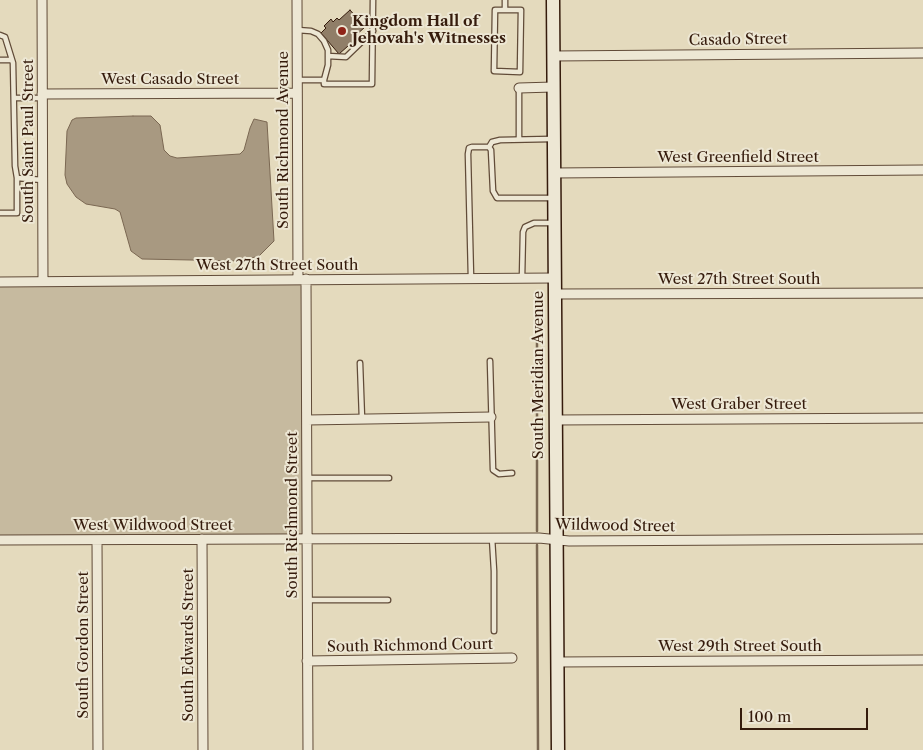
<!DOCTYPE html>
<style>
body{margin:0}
#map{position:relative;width:923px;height:750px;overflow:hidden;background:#e4dabd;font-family:"Libre Caslon Text",serif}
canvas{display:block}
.scale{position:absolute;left:740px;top:708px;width:128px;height:22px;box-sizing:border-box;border:2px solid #351b0c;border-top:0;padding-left:6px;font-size:15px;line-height:18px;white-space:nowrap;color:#351b0c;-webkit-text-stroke:4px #ede7d4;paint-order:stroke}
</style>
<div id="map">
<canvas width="923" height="750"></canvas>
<div class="scale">100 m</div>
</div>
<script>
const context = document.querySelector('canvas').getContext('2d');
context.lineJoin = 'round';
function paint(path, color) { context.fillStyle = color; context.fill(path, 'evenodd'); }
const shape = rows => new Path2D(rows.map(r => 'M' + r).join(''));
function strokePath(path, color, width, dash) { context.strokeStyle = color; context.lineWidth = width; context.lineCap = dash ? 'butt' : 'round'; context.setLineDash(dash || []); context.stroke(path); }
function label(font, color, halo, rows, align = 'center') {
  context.font = font + ' "Libre Caslon Text",serif'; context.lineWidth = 4; context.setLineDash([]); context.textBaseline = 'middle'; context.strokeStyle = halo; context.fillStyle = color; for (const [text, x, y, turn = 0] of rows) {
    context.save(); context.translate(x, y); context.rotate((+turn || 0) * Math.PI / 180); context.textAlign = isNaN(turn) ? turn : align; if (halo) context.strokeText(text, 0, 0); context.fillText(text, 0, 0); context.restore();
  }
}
paint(shape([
 [306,279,307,539,0,540,0,282]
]), '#c6ba9f');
const water = shape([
 [133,116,151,116,160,125,164,150,170,156,177,158,240,154,244,150,250,128,254,119,267,122,274,241,259,256,240,261,142,259,131,251,120,212,115,209,86,204,76,197,67,184,65,175,67,131,72,120,76,118,133,116]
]);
paint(water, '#a89981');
strokePath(water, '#7a6752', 1);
strokePath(shape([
 [535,293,537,299,537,531],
 [537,545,538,750]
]), '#7a6752', 2.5);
const building = shape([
 [350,10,365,27,355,36,357,38,339,54,321,33,326,28,324,26,331,19,333,22,337,18,339,20,350,10]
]);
paint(building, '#907e68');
strokePath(building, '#351b0c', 1);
const service = shape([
 [505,0,505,10],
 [495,10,521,10,520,72,494,71,495,10],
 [297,30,311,31,318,34,324,41,328,50,328,65,324,80],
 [0,35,5,37,13,63,15,166,17,178,43,180],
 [328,56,346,57,373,31],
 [0,60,12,60],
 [297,80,324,80,324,84,372,84,373,0],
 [14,98,43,98],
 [519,139,519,88],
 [489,147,492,142,500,140,551,139],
 [0,213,17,213,17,178],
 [471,278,468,154,469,148,472,147,489,147,491,150,493,191,497,198,554,198],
 [522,278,523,232,525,227,534,223,554,223],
 [490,361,493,470,499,474,512,473],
 [360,363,362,419],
 [307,478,389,478],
 [492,538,494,571,494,631],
 [307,600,388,600]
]);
const minor = shape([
 [42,0,43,281],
 [297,0,298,279],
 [553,56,923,53],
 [519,88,553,87],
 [42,94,297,93],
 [554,173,923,170],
 [306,279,308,750],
 [0,282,554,278],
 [554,294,923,293],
 [307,420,491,417],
 [555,420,923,418],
 [202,539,203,750],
 [0,540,539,538,569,541,923,539],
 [97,540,98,750],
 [307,661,512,658],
 [557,662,923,660]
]);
const secondary = shape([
 [553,0,558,750]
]);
strokePath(service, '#614b38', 7);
strokePath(minor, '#614b38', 11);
strokePath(secondary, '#351b0c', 15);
strokePath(service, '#ede7d4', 4.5);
strokePath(minor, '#ede7d4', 9);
strokePath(secondary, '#ede7d4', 12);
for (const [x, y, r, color] of [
 [342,31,5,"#8f2418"]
]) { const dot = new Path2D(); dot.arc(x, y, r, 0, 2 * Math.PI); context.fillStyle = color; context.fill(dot); strokePath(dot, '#ede7d4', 2); }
label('bold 15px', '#351b0c', '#ede7d4', [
 ["Kingdom Hall of",352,22],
 ["Jehovah's Witnesses",352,39]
], 'left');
label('15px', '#351b0c', '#ede7d4', [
 ["Casado Street",738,40,-1],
 ["West Casado Street",170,80],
 ["South Richmond Avenue",284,140,-90],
 ["South Saint Paul Street",29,141,-90],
 ["West Greenfield Street",738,158],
 ["West 27th Street South",277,266],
 ["West 27th Street South",739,280],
 ["South Meridian Avenue",539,375,-90],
 ["West Graber Street",739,405],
 ["South Richmond Street",293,515,-90],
 ["West Wildwood Street",153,526],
 ["Wildwood Street",615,526,1],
 ["South Gordon Street",84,645,-90],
 ["South Edwards Street",189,645,-90],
 ["South Richmond Court",410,646,-1],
 ["West 29th Street South",740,647]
]);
</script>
